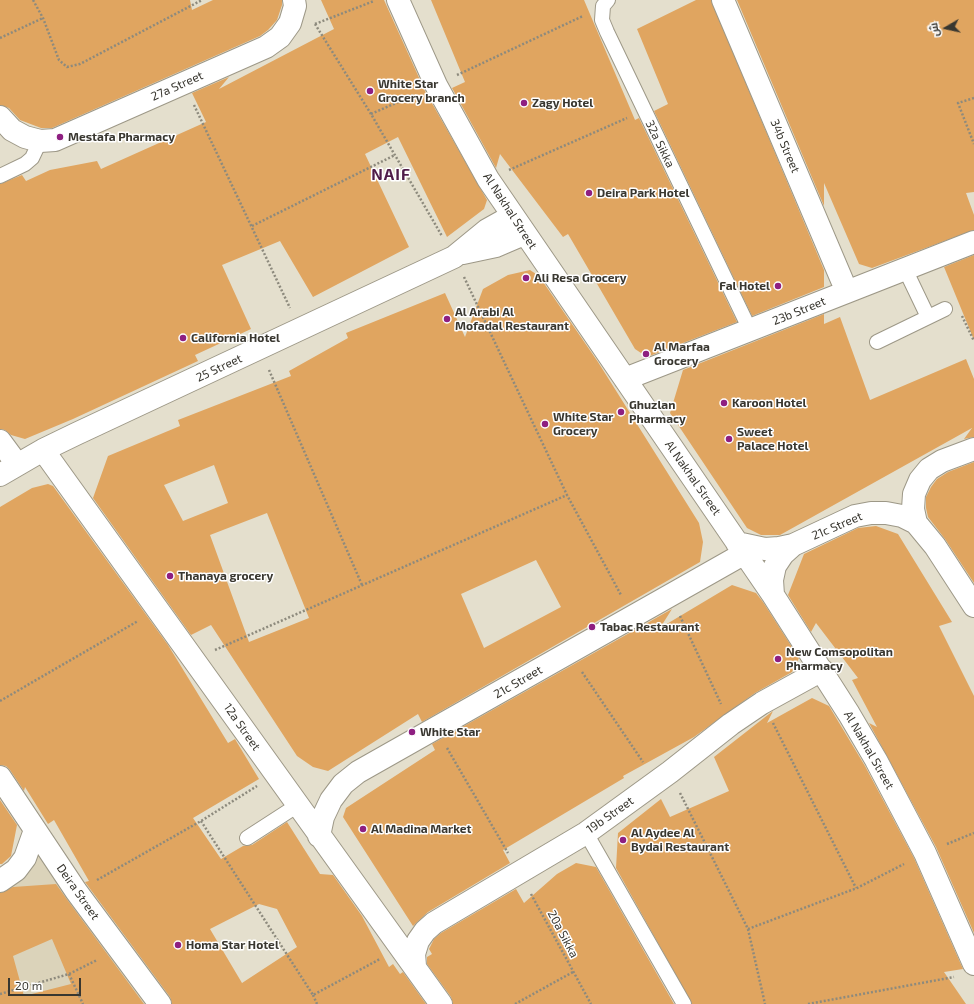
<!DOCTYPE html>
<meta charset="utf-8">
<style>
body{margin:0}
#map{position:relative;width:974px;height:1004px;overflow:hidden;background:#e4dfcd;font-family:"Exo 2",Cairo,sans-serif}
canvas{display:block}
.north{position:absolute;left:926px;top:8px;width:40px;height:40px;-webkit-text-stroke:3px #fff;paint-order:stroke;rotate:261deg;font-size:11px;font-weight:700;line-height:16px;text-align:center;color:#393730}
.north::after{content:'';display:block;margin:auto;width:14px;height:18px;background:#393730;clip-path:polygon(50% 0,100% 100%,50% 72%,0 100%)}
.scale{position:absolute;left:8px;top:978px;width:73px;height:18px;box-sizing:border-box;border:2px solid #393730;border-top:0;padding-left:5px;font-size:12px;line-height:14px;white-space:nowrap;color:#393730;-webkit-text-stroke:3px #fff;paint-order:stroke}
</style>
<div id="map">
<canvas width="974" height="1004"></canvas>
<div class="north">ش</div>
<div class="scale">20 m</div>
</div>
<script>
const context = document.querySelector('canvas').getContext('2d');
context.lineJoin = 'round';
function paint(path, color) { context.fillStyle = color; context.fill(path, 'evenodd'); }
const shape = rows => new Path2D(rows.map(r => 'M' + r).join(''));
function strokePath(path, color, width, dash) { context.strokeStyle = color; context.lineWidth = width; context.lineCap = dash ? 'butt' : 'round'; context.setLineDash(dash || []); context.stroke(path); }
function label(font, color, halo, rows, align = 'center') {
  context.font = font + ' "Exo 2",sans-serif'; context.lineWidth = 3; context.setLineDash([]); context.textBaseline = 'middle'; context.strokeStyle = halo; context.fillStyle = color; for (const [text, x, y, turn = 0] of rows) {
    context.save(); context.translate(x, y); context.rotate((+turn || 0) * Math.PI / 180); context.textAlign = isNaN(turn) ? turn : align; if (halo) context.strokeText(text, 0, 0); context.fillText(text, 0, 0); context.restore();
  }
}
paint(shape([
 [39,856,159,1004,0,1004,0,876]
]), '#dbd3ba');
paint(shape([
 [0,0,190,0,192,10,213,0,282,0,282,5,277,20,268,30,260,36,52,128,41,128,20,120,9,108,0,105],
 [321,0,384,0,425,91,487,200,484,209,447,237,398,137,365,154,409,247,313,297,280,241,222,265,251,329,195,355,198,361,73,419,25,439,11,435,5,430,0,429,0,184,22,175,26,181,50,170,97,161,101,169,206,122,192,93,229,77,219,89,334,29],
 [431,0,584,0,635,120,639,118,737,322,647,357,635,349,568,234,563,237,500,154,496,168,452,88,465,82],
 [696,0,711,0,824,270,824,287,752,316,654,111,668,104,637,29],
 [737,0,974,0,974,192,966,193,974,215,974,230,872,268,859,264,824,183,824,206],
 [974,255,974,340,944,267],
 [530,270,539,276,598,362,699,523,703,542,700,562,422,722,418,714,328,771,313,767,297,756,211,625,191,635,93,498,108,456,180,426,178,420,291,376,289,371,348,338,346,333,445,293,465,337,483,289,508,275],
 [214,465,228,503,183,521,164,485],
 [267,513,309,618,249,642,210,535],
 [536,560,561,607,484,648,461,594],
 [824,314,824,324,840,317,870,400,966,359,974,379,974,437,964,439,972,428,780,535,761,535,747,528,670,413,683,370],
 [974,462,974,583,945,539,928,517,926,508,926,497,931,487,937,479,948,472],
 [48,484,53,486,168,645,228,743,235,739,259,779,193,818,221,859,243,846,252,845,287,822,320,874,333,875,362,916,389,967,393,964,400,974,403,972,426,1004,172,1004,170,997,85,882,89,881,54,820,48,824,25,787,24,791,10,770,6,766,0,765,0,507,32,488],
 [259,904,277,909,297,947,242,983,210,929],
 [876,526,898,534,952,622,939,626,974,696,974,933,936,847,869,723,877,727,852,680,858,678,816,623,811,632,788,595,804,554,858,528],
 [732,585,756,593,763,602,799,658,792,672,755,693,694,737,623,776,624,778,503,850,510,863,428,912,413,926,343,817,346,808,435,750,432,744,672,609,660,628],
 [812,698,829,706,865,766,914,858,963,969,944,972,966,1004,692,1004,616,868,618,833,661,799,670,817,729,791,714,757,769,714,773,711,767,723],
 [0,800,17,825,11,856,2,864,0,864],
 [576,863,596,867,674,1004,453,1004,451,997,427,964,427,957,432,954,429,949,434,939,441,933,516,889,524,903,557,874],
 [56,884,66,898,144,1004,0,1004,0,893,13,887],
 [52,939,71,984,24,996,13,956]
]), '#e0a560');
const lane = shape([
 [608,0,603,6,602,20,607,32,750,330],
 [0,176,25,164,32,158,40,141],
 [905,269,928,317],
 [877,342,945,309],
 [586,833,684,1004],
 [247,838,298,805]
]);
const street = shape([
 [398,0,436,85,488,179,773,595,849,714,876,760,925,853,974,964],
 [723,0,847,292],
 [0,117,12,130,25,137,40,141,55,140,266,47,280,37,290,23,295,6,294,0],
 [463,253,496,246,524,234],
 [625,379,974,242],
 [0,441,17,464],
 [43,450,441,1004],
 [0,475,43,450,76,434,454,257,487,230,512,216],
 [916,523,913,509,914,494,920,480,929,469,942,461,974,449],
 [737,543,765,549,779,548,793,545,855,516,871,513,886,513,902,516,916,523,935,546,974,606],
 [773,595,772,580,775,566,783,554,793,545],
 [0,777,76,891,160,1004],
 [319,836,323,817,331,800,343,784,358,772,745,553],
 [0,881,16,870,25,858,35,830],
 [415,966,414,954,418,941,425,931,434,923,586,833,670,772,731,724,762,703,822,670]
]);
strokePath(lane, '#9d9887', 16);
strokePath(street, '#9d9887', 24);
strokePath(shape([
 [33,0,43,18,59,60,67,67,80,64,202,0],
 [315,24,371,114,442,236],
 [315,24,374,1],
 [0,38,43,18],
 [457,75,583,16],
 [974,98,958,103,974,144],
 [194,105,290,308],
 [371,114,414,95],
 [509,170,627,118],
 [252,226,395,155],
 [464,277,567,495,621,595],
 [962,316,974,341],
 [269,370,362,585],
 [680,616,721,704],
 [215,650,567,495],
 [582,672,643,762],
 [0,701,138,621],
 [773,723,856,888],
 [447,748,508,853],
 [680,793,748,929,765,1004],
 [201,821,313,995,380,959],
 [947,844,974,833],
 [97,880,201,821,257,786],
 [531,894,591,1004],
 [748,929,857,888,904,864],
 [69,974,83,1004],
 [0,994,69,974,97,960],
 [313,995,317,1004],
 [515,1004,573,972],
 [808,1004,954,977]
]), '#8d8a7d', 2.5, [2, 2]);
strokePath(lane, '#fff', 14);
strokePath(street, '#fff', 22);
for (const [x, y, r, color] of [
 [370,91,4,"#8e1f81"],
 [524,103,4,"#8e1f81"],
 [60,137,4,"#8e1f81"],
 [589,193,4,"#8e1f81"],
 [526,278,4,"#8e1f81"],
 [778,286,4,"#8e1f81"],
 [447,319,4,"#8e1f81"],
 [183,338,4,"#8e1f81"],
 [646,354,4,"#8e1f81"],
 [724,403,4,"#8e1f81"],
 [621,412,4,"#8e1f81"],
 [545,424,4,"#8e1f81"],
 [729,439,4,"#8e1f81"],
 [170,576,4,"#8e1f81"],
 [592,627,4,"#8e1f81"],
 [778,659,4,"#8e1f81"],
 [412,732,4,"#8e1f81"],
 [363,829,4,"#8e1f81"],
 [623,840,4,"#8e1f81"],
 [178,945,4,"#8e1f81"]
]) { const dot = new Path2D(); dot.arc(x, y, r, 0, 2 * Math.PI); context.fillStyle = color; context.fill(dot); strokePath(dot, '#fff', 1.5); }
label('bold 12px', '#393730', '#fff', [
 ["White Star",378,84],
 ["Grocery branch",378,98],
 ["Zagy Hotel",532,103],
 ["Mestafa Pharmacy",68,137],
 ["Deira Park Hotel",597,193],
 ["Ali Resa Grocery",534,278],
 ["Fal Hotel",770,286,"right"],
 ["Al Arabi Al",455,312],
 ["Mofadal Restaurant",455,326],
 ["California Hotel",191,338],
 ["Al Marfaa",654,347],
 ["Grocery",654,361],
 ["Karoon Hotel",732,403],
 ["Ghuzlan",629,405],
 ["Pharmacy",629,419],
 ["White Star",553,417],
 ["Grocery",553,431],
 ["Sweet",737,432],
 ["Palace Hotel",737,446],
 ["Thanaya grocery",178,576],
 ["Tabac Restaurant",600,627],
 ["New Comsopolitan",786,652],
 ["Pharmacy",786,666],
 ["White Star",420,732],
 ["Al Madina Market",371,829],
 ["Al Aydee Al",631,833],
 ["Bydai Restaurant",631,847],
 ["Homa Star Hotel",186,945]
], 'left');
label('12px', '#393730', '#fff', [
 ["27a Street",177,86,-24],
 ["32a Sikka",660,144,64],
 ["34b Street",785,146,67],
 ["Al Nakhal Street",510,211,57],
 ["23b Street",799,311,-22],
 ["25 Street",219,368,-25],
 ["Al Nakhal Street",693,478,55],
 ["21c Street",837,526,-23],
 ["21c Street",518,682,-30],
 ["12a Street",242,727,55],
 ["Al Nakhal Street",869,750,60],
 ["19b Street",610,815,-35],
 ["Deira Street",78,892,55],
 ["20a Sikka",563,934,62]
]);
context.letterSpacing = '1px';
label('bold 16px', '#4f1b48', '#fff', [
 ["NAIF",391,175]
]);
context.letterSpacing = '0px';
</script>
